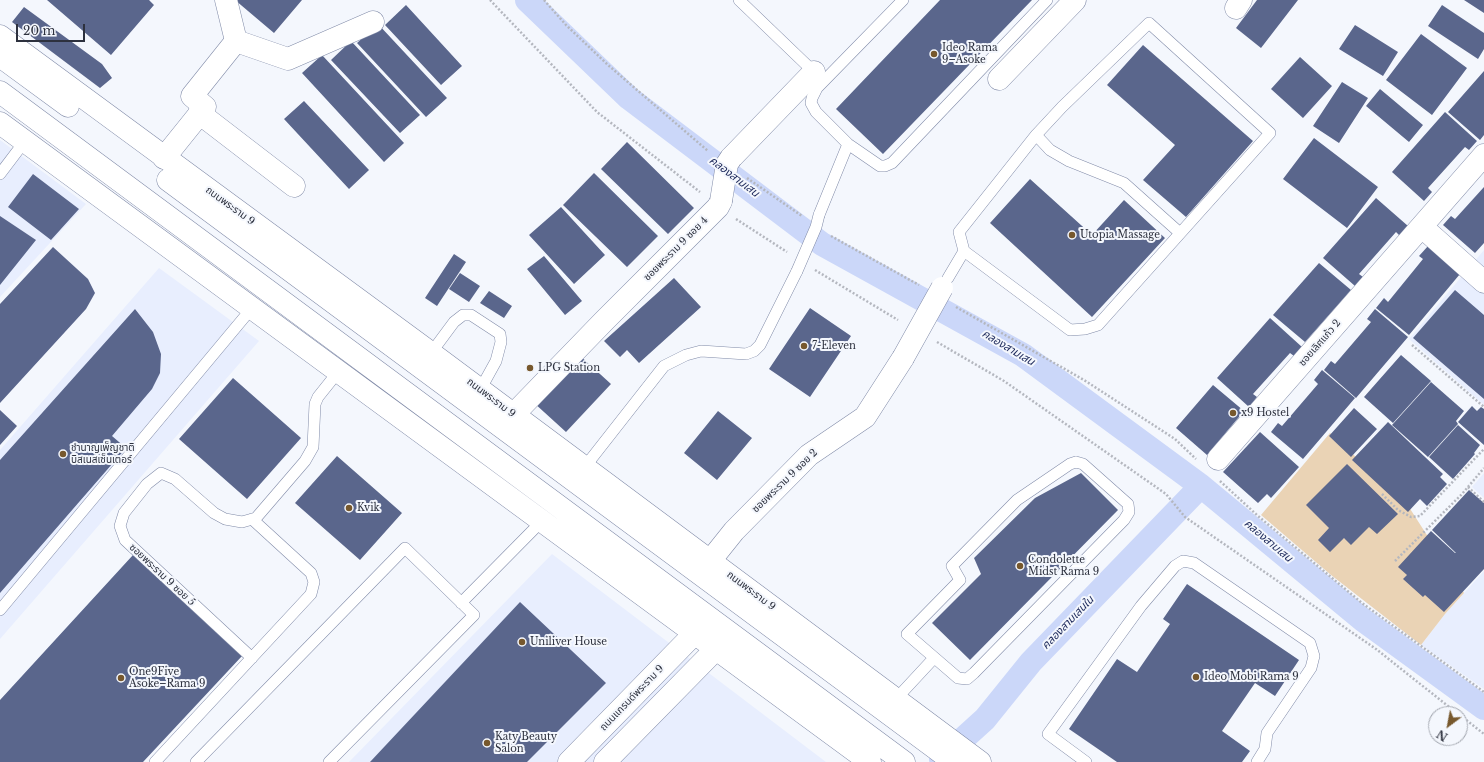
<!DOCTYPE html>
<meta charset="utf-8">
<style>
body{margin:0}
#map{position:relative;width:1484px;height:762px;overflow:hidden;background:#f4f7fd;font-family:"Libre Baskerville",serif}
canvas{display:block}
.north{position:absolute;left:1428px;top:706px;width:40px;height:40px;box-sizing:border-box;background:#f4f7fd;border:1px solid #a4a8b1;border-radius:50%;rotate:212deg;font-size:11px;font-weight:700;line-height:16px;text-align:center;color:#2d313e}
.north::after{content:'';display:block;margin:auto;width:14px;height:18px;background:#77582d;clip-path:polygon(50% 0,100% 100%,50% 72%,0 100%)}
.scale{position:absolute;left:16px;top:24px;width:69px;height:18px;box-sizing:border-box;border:2px solid #2d313e;border-top:0;padding-left:5px;font-size:12px;line-height:14px;white-space:nowrap;color:#2d313e;-webkit-text-stroke:3px #f4f7fd;paint-order:stroke}
</style>
<div id="map">
<canvas width="1484" height="762"></canvas>
<div class="north">N</div>
<div class="scale">20 m</div>
</div>
<script>
const context = document.querySelector('canvas').getContext('2d');
context.lineJoin = 'round';
function paint(path, color) { context.fillStyle = color; context.fill(path, 'evenodd'); }
const shape = rows => new Path2D(rows.map(r => 'M' + r).join(''));
function strokePath(path, color, width, dash) { context.strokeStyle = color; context.lineWidth = width; context.lineCap = dash ? 'butt' : 'round'; context.setLineDash(dash || []); context.stroke(path); }
function label(font, color, halo, rows, align = 'center') {
  context.font = font + ' "Libre Baskerville","Noto Sans Thai",serif'; context.lineWidth = 4; context.setLineDash([]); context.textBaseline = 'middle'; context.strokeStyle = halo; context.fillStyle = color; for (const [text, x, y, turn = 0] of rows) {
    context.save(); context.translate(x, y); context.rotate((+turn || 0) * Math.PI / 180); context.textAlign = isNaN(turn) ? turn : align; if (halo) context.strokeText(text, 0, 0); context.fillText(text, 0, 0); context.restore();
  }
}
paint(shape([
 [0,140,86,204,0,297],
 [1484,250,1484,405,1409,339],
 [159,268,259,341,0,639,0,450],
 [1484,473,1484,498,1472,487],
 [552,554,826,762,349,762],
 [1484,571,1484,689,1421,645,1445,614]
]), '#e8eefe');
paint(shape([
 [1330,433,1407,504,1464,593,1445,614,1421,645,1331,575,1261,515]
]), '#ead3b5');
strokePath(shape([
 [527,0,629,98,822,244,1023,355,1201,486,1363,620,1484,708],
 [941,759,985,719,1031,662,1201,486]
]), '#cbd7f9', 24);
paint(shape([
 [47,0,149,0,154,5,111,55],
 [235,0,302,0,274,33],
 [940,0,1032,0,883,154,836,109],
 [1257,0,1298,0,1261,48,1236,28],
 [1464,0,1484,0,1484,13],
 [406,5,462,66,441,85,385,25],
 [1442,5,1484,33,1484,49,1478,59,1428,26],
 [24,7,102,64,112,78,100,88,12,22],
 [378,24,447,98,426,117,357,43],
 [1355,25,1398,52,1383,76,1339,49],
 [1421,34,1467,68,1432,115,1386,80],
 [351,41,420,115,400,133,331,60],
 [1143,45,1253,141,1186,217,1143,180,1175,145,1107,85],
 [322,55,404,143,384,162,302,73],
 [1300,57,1332,86,1303,118,1271,89],
 [1484,71,1484,135,1480,140,1448,112],
 [1342,82,1368,98,1339,143,1313,126],
 [1380,89,1423,125,1409,142,1366,106],
 [304,101,369,170,349,189,284,119],
 [1445,112,1477,141,1469,150,1465,147,1428,188,1432,192,1424,201,1392,172],
 [1314,138,1378,187,1347,228,1283,179],
 [627,142,694,208,668,234,601,169],
 [594,173,658,236,627,267,563,205],
 [33,174,79,209,51,240,8,207],
 [1030,179,1092,235,1124,200,1165,238,1092,317,990,223],
 [1484,187,1484,243,1475,253,1443,225,1451,216,1455,219],
 [1376,198,1408,226,1400,236,1396,232,1359,274,1363,277,1355,286,1323,258],
 [561,207,605,255,574,284,529,235],
 [0,216,36,240,0,285],
 [1428,246,1460,274,1409,335,1376,308,1384,298,1388,302,1423,259,1419,256],
 [53,247,88,279,95,293,86,309,0,403,0,304],
 [454,254,466,262,437,306,425,298],
 [544,256,582,301,565,315,527,269],
 [1319,263,1351,290,1305,342,1273,315],
 [460,273,480,286,469,302,449,289],
 [674,278,701,307,639,363,627,350,620,357,604,341],
 [1455,290,1484,315,1484,399,1413,338],
 [489,291,512,306,504,318,480,303],
 [810,308,851,336,810,397,769,369],
 [135,309,153,332,161,354,160,373,152,389,112,436,126,448,0,593,0,460],
 [1375,309,1408,337,1356,398,1324,370,1331,361,1335,364,1371,322,1367,319],
 [1270,318,1302,347,1294,356,1290,353,1253,394,1257,397,1249,407,1217,378],
 [578,354,611,384,566,432,533,402],
 [1401,355,1431,381,1393,423,1364,397],
 [1322,370,1355,398,1303,459,1271,432,1278,423,1282,426,1318,384,1314,380],
 [233,378,301,438,247,499,179,439],
 [1431,382,1464,411,1456,421,1458,424,1428,457,1392,425],
 [1213,385,1244,411,1207,455,1176,428],
 [1472,406,1477,411,1481,407,1484,409,1484,445,1458,422],
 [1354,408,1377,429,1351,457,1329,436],
 [0,410,17,426,0,445],
 [718,411,752,438,717,480,684,453],
 [1388,422,1443,474,1440,477,1447,484,1427,506,1420,499,1408,512,1352,460],
 [1458,425,1480,445,1474,453,1475,454,1453,479,1429,457],
 [1260,432,1299,467,1271,498,1267,494,1258,503,1223,472],
 [337,456,402,513,360,560,295,503],
 [1347,464,1398,514,1377,534,1369,527,1351,545,1344,538,1330,552,1318,540,1329,528,1306,505],
 [1081,473,1118,510,970,660,932,623,981,574,974,558,1035,498],
 [1469,490,1484,503,1484,569,1444,612,1425,595,1423,597,1403,579,1407,575,1398,567,1431,531,1455,553,1456,553,1432,530],
 [133,555,242,656,143,762,0,762,0,700],
 [1187,584,1299,660,1275,696,1255,683,1222,731,1250,751,1242,762,1117,762,1069,729,1117,659,1137,672,1170,624,1163,619],
 [520,602,606,683,527,762,370,762]
]), '#5a668c');
const service = shape([
 [739,0,814,72],
 [903,0,817,88,812,98,811,103,816,112,848,144,880,166,885,166,892,163,1047,0],
 [1036,135,1050,150,1069,161,1124,183,1180,233],
 [0,174,25,141],
 [819,215,848,144],
 [948,278,964,251,959,232,1036,135,1062,107,1149,23,1270,133,1098,325,1085,329,1070,330,964,251],
 [431,353,454,322,463,315,471,315,500,334,501,342,496,361,480,390],
 [1076,462,1083,464,1128,504,1129,512,1124,520,974,673,967,679,958,678,907,634,960,580,952,566,1017,500,1070,464,1076,462],
 [584,468,664,366,686,355,701,351,746,354,754,351,760,345,797,271],
 [461,603,542,521],
 [0,610,252,308],
 [252,658,125,540,120,526,124,513,147,484,161,473,175,479,214,513,225,519,242,522,256,518,305,461,313,447,315,404,318,397,338,372],
 [896,699,934,658],
 [155,762,311,594,314,582,311,573,252,519],
 [196,762,405,548,474,615,329,762],
 [1086,762,1048,734,1141,606,1175,566,1183,561,1194,563,1310,643,1314,656,1311,668,1267,733,1265,749,1257,762]
]);
const minor = shape([
 [226,0,236,41],
 [1236,8,1241,0],
 [999,79,1075,0],
 [199,113,294,186],
 [164,158,205,107,192,96,236,41,288,59,373,22],
 [731,158,814,72],
 [1422,227,1484,282],
 [513,415,604,321,718,207,721,201],
 [1218,459,1484,155],
 [710,561,734,531,809,455,865,417,903,358],
 [569,762,695,633],
 [605,762,716,649]
]);
const primary = shape([
 [0,36,431,353,980,762],
 [0,56,68,106],
 [0,92,904,762],
 [0,123,870,762],
 [168,180,954,762]
]);
strokePath(service, '#818ba8', 12);
strokePath(minor, '#818ba8', 23);
strokePath(primary, '#818ba8', 23);
strokePath(shape([
 [490,0,597,112,700,192],
 [544,0,566,25,608,65,708,151],
 [747,178,802,216],
 [736,219,787,252],
 [831,236,919,285],
 [815,270,898,320],
 [956,307,1084,380,1175,439,1196,459],
 [937,342,1004,381,1166,494,1185,517,1376,649,1458,714],
 [1412,345,1484,407],
 [1220,481,1258,516,1362,603,1484,692],
 [1468,487,1484,502],
 [1382,494,1398,510,1411,517,1420,516,1484,449],
 [1395,561,1462,494,1484,468],
 [1460,715,1484,734]
]), '#b4b7bf', 2.5, [2, 2]);
strokePath(service, '#fff', 11);
strokePath(minor, '#fff', 22);
strokePath(primary, '#fff', 22);
const serviceBridge = shape([
 [797,271,816,227,819,215]
]);
const minorBridge = shape([
 [721,201,727,164,731,158],
 [903,358,942,288]
]);
strokePath(serviceBridge, '#818ba8', 12, []);
strokePath(minorBridge, '#818ba8', 23, []);
strokePath(serviceBridge, '#fff', 11);
strokePath(minorBridge, '#fff', 22);
for (const [x, y, r, color] of [
 [934,54,4,"#77582d"],
 [1072,235,4,"#77582d"],
 [804,346,4,"#77582d"],
 [530,368,4,"#77582d"],
 [1233,413,4,"#77582d"],
 [63,454,4,"#77582d"],
 [349,508,4,"#77582d"],
 [1020,566,4,"#77582d"],
 [522,642,4,"#77582d"],
 [1196,677,4,"#77582d"],
 [121,678,4,"#77582d"],
 [487,743,4,"#77582d"]
]) { const dot = new Path2D(); dot.arc(x, y, r, 0, 2 * Math.PI); context.fillStyle = color; context.fill(dot); strokePath(dot, '#f4f7fd', 1.5); }
label('10px', '#2d313e', '#f4f7fd', [
 ["Ideo Rama",942,48],
 ["9–Asoke",942,60],
 ["Utopia Massage",1080,235],
 ["7-Eleven",812,346],
 ["LPG Station",538,368],
 ["x9 Hostel",1241,413],
 ["ชำนาญเพ็ญชาติ",71,448],
 ["บิสเนสเซ็นเตอร์",71,460],
 ["Kvik",357,508],
 ["Condolette",1028,560],
 ["Midst Rama 9",1028,572],
 ["Uniliver House",530,642],
 ["One9Five",129,672],
 ["Asoke–Rama 9",129,684],
 ["Ideo Mobi Rama 9",1204,677],
 ["Katy Beauty",495,737],
 ["Salon",495,749]
], 'left');
label('10px', '#2d313e', '#f4f7fd', [
 ["ถนนพระราม 9",230,206,36],
 ["ซอยพระราม 9 ซอย 4",676,249,-45],
 ["ซอยเลิศแก้ว 2",1320,343,-49],
 ["ถนนพระราม 9",491,398,37],
 ["ซอยพระราม 9 ซอย 2",785,481,-44],
 ["ซอยพระราม 9 ซอย 5",162,575,43],
 ["ถนนพระราม 9",751,591,37],
 ["ถนนแกรนด์พระราม 9",632,698,-46]
]);
label('italic 11px', '#1b2759', '#f4f7fd', [
 ["คลองสามเสน",734,177,37],
 ["คลองสามเสน",1008,348,31],
 ["คลองสามเสน",1268,541,40],
 ["คลองสามเสนใน",1068,623,-46]
]);
</script>
